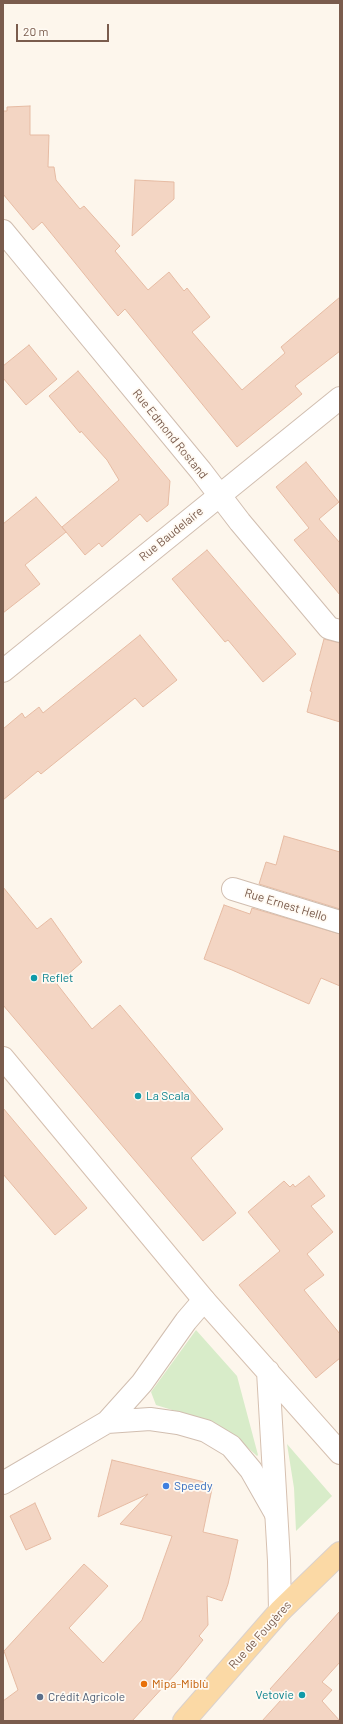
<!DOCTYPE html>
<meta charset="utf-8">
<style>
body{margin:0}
#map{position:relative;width:343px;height:1724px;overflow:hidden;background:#fdf6ec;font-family:Barlow,sans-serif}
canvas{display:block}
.frame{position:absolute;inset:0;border:4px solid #7a5c4d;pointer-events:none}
.scale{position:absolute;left:16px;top:24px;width:93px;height:18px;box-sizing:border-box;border:2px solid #7a5c4d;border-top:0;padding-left:5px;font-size:12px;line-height:14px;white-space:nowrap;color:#7a5c4d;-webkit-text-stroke:3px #fffaf3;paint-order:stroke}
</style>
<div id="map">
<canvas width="343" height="1724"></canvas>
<div class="frame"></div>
<div class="scale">20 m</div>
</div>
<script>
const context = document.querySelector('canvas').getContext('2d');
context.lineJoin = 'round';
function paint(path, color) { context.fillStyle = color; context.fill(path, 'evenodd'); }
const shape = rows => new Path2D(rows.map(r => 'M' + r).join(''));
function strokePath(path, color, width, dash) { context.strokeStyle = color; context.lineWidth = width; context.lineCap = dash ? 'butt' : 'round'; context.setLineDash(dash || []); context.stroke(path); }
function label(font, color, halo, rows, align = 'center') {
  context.font = font + ' Barlow,sans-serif'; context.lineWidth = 3.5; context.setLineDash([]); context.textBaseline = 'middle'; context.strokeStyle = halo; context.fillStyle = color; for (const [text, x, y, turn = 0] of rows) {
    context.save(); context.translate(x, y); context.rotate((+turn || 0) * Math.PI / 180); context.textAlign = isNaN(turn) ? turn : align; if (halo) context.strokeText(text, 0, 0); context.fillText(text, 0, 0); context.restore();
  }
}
paint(shape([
 [196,1330,237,1376,258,1455,257,1456,235,1436,205,1420,156,1405,151,1392],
 [287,1444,332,1496,296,1531,294,1488]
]), '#d8ecc9');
const building = shape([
 [30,106,30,135,49,135,48,167,54,167,56,180,80,209,84,206,120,246,115,251,148,290,169,272,184,291,187,288,210,317,192,332,242,390,285,353,281,347,340,297,340,351,295,386,302,394,237,447,125,309,118,316,42,222,33,230,3,194,3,111,7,111,7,107,30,106],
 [135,180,174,182,174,199,132,236,135,180],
 [29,345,57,379,26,405,3,378,3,366,29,345],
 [78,371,170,481,168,505,147,522,140,514,102,547,99,543,85,555,62,527,119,480,107,460,81,431,80,433,49,396,78,371],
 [306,462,339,502,319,519,340,543,340,595,294,540,309,528,276,487,306,462],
 [36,497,66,532,25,565,40,584,3,613,3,524,36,497],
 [207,550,296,654,263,682,228,640,225,642,172,579,207,550],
 [140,635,177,680,143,707,135,698,41,774,38,771,3,800,3,729,22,713,25,718,39,707,43,713,140,635],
 [324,639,340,643,340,722,307,712,312,692,310,691,324,639],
 [284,836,340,852,340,909,259,884,266,862,276,865,284,836],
 [3,887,37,929,51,918,82,962,57,984,92,1029,120,1005,223,1129,191,1158,236,1213,203,1241,3,1005,3,887],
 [224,905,250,914,252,908,340,934,340,986,321,978,309,1004,232,970,204,959,224,905],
 [3,1108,87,1208,55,1235,3,1174,3,1108],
 [309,1176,325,1196,311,1206,333,1232,307,1254,324,1275,304,1290,340,1334,340,1358,316,1378,239,1285,280,1251,248,1212,284,1181,290,1187,293,1184,295,1187,309,1176],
 [112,1460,213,1484,203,1532,238,1540,228,1584,222,1601,207,1596,208,1625,199,1636,203,1640,177,1672,132,1721,3,1721,3,1701,18,1690,4,1651,84,1564,108,1586,69,1628,103,1663,142,1620,172,1536,120,1524,148,1494,98,1517,112,1460],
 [35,1503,51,1539,26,1550,10,1516,35,1503],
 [340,1611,340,1662,322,1682,332,1690,322,1701,340,1721,262,1721,281,1700,270,1689,340,1611]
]);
paint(building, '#f3d5c3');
strokePath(building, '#e6bba3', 1);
const minor = shape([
 [3,231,201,471,240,522,329,628,340,631],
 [3,671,340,398],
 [233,889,340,922]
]);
const tertiary = shape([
 [107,1422,150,1419,178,1423,206,1431,231,1446,251,1470,276,1514],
 [3,1483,107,1422,142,1383,186,1321,204,1300]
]);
const secondary = shape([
 [3,1058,204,1300,340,1453],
 [268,1371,279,1561,280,1611]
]);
const primary = shape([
 [184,1721,280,1611,340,1553]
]);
strokePath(minor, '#d1beb0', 24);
strokePath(tertiary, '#d1beb0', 24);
strokePath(secondary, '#d6c0b0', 24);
strokePath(primary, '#dad1cd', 24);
strokePath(minor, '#fff', 22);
strokePath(tertiary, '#fff', 22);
strokePath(secondary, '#fff', 22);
strokePath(primary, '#fbd9a5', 22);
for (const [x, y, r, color] of [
 [34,978,4,"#0f9aa8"],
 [138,1096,4,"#0f9aa8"],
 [166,1486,4,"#3f7fe0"],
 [144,1684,4,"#e8710a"],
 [302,1695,4,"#0f9aa8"],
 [40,1697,4,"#5c6f8a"]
]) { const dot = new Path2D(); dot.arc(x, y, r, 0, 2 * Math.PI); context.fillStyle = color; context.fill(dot); strokePath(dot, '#fffaf3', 1.5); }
label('12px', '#7a5c4d', '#fffaf3', [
 ["Rue Edmond Rostand",170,434,51],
 ["Rue Baudelaire",171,534,-39],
 ["Rue Ernest Hello",286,905,17],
 ["Rue de Fougères",260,1635,-48]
]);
label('12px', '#0d838f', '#fffaf3', [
 ["Reflet",42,978],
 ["La Scala",146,1096],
 ["Vetovie",294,1695,"right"]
], 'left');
label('12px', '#366cbe', '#fffaf3', [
 ["Speedy",174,1486]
], 'left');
label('12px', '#c56008', '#fffaf3', [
 ["Mipa-Miblù",152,1684]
], 'left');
label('12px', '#4e5e75', '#fffaf3', [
 ["Crédit Agricole",48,1697]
], 'left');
</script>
